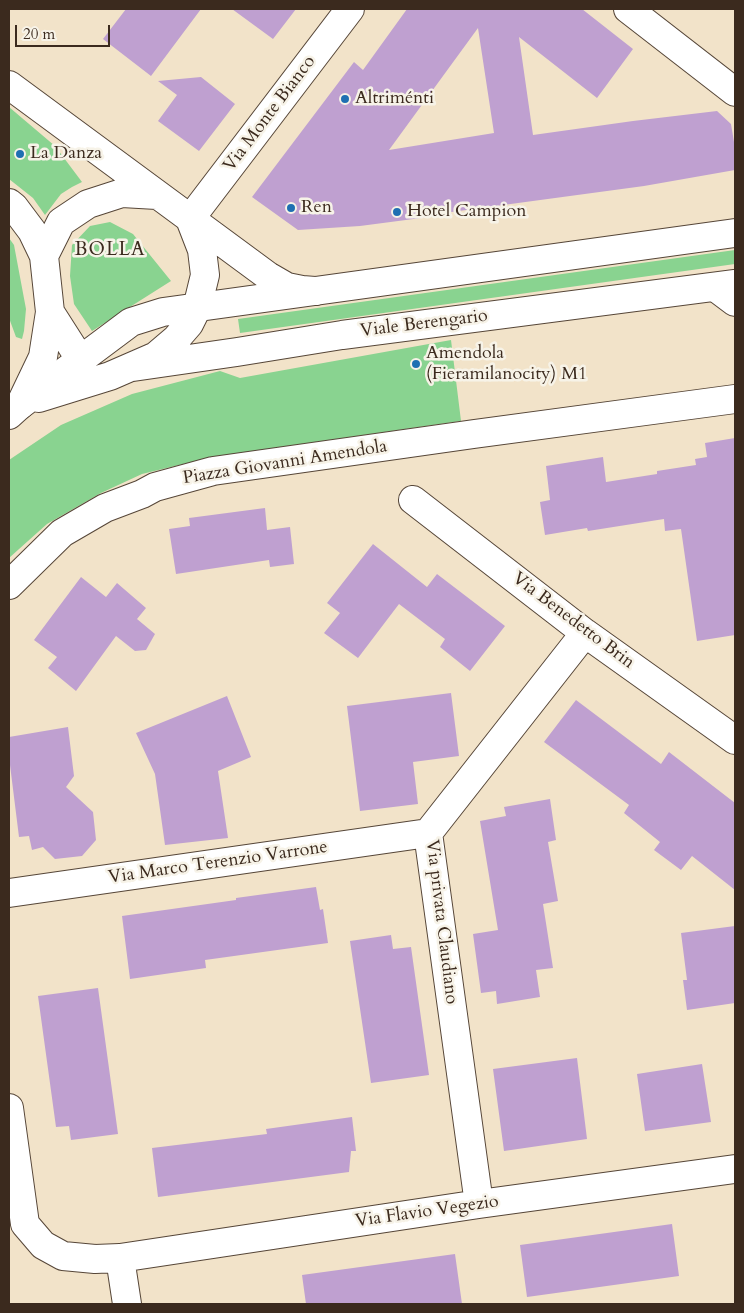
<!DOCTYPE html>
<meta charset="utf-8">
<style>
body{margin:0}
#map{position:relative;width:744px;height:1313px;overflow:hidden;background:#f2e3c9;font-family:Cardo,serif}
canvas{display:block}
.frame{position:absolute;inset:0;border:10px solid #3b2a1e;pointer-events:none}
.scale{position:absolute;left:15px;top:25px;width:95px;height:22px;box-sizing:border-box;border:2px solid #3b2a1e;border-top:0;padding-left:6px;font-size:15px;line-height:18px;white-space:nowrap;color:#3b2a1e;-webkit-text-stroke:4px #f7f3e8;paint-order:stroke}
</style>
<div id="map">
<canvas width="744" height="1313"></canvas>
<div class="frame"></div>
<div class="scale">20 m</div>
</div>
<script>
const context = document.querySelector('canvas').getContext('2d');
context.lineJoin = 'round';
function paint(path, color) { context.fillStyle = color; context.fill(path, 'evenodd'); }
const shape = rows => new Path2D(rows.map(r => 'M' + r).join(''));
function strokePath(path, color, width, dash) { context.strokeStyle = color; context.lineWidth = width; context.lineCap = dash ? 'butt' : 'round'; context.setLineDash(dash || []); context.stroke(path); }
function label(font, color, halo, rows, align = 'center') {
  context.font = font + ' Cardo,serif'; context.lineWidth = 5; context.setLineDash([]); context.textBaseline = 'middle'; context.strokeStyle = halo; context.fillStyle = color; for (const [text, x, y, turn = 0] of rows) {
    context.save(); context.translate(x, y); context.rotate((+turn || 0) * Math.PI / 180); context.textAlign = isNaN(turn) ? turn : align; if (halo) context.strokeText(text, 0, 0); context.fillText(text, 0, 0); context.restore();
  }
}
paint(shape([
 [9,107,55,146,82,182,72,187,61,194,45,215,33,198,9,179],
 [110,222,133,234,171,281,92,331,74,304,70,276,72,245,90,226],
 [9,238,14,245,26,309,24,331,22,339,16,337,9,318],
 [735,250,735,264,240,333,238,319],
 [451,340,461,421,212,457,142,474,101,493,47,524,9,558,9,460,61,425,132,394,220,371,240,378]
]), '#89d390');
paint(shape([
 [126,9,201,9,151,76,103,39],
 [232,9,296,9,273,39],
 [407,9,582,9,633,49,597,98,519,37,533,135,633,121,717,111,731,124,735,148,735,170,644,186,444,213,444,215,360,226,298,230,252,197,354,62,363,70],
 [478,28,494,133,389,150],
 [201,77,235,104,199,151,158,121,177,95,158,81],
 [735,438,735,635,697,641,681,529,665,531,664,519,588,531,587,528,545,535,540,502,550,500,546,466,603,457,606,482,657,474,657,471,696,465,695,459,707,457,705,443],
 [265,508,267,530,290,527,294,564,270,567,269,560,176,574,169,529,190,526,189,518],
 [373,544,427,587,437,574,505,626,470,671,440,647,445,639,399,604,358,658,324,633,340,613,327,603],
 [81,577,106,597,117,583,146,608,137,619,155,634,146,650,135,651,116,636,76,691,48,668,57,657,34,640],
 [451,693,459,756,413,762,418,804,360,811,347,706],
 [227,696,251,757,218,771,228,838,165,845,155,774,136,733],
 [576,700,661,764,669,752,735,803,735,890,692,856,681,870,654,850,660,842,624,813,629,805,544,742],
 [68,727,74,776,66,787,93,812,96,840,82,856,55,859,43,847,32,850,29,836,19,837,9,757,9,737],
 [550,799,556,840,548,842,558,901,543,904,553,968,536,970,540,997,497,1004,496,991,481,993,473,934,498,930,480,821,506,816,504,807],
 [316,887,320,910,323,909,328,943,205,960,206,968,130,979,122,916,236,900,236,898],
 [735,926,735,1003,687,1010,683,980,687,980,681,933],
 [391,935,393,949,411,947,429,1075,371,1083,350,941],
 [98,988,118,1134,71,1140,69,1126,56,1127,38,996],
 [577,1058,587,1139,504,1151,493,1069],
 [702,1064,711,1122,645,1131,637,1074],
 [352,1117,356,1151,351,1151,349,1172,158,1197,152,1148,267,1134,266,1129],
 [672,1224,679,1276,527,1297,520,1245],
 [455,1254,462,1304,306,1304,302,1275]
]), '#bfa0d0');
const minor = shape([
 [628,9,735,92],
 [190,219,350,9],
 [715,287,735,302],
 [413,500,585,633,735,740],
 [9,585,62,533,105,508,142,494,155,487,213,471,474,434,735,399],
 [9,893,428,833],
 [9,1108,25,1224,43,1245,63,1256,95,1259,120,1258,479,1204,735,1169],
 [479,1204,428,833,585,633],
 [120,1258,127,1304]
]);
const tertiary = shape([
 [9,85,268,276,287,287,302,290,315,291],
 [9,203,14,207,32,231,44,256,50,312,43,357,20,405],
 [190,219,202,250,205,275,197,308],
 [44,256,61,222,88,204,122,193,157,195],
 [50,312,80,359]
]);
const secondary = shape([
 [133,367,237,352,342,335,735,284],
 [39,398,110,376,156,356,176,339,189,324,197,308],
 [9,415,20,405,131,322,163,312,735,233]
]);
strokePath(minor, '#564638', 30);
strokePath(tertiary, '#564638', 30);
strokePath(secondary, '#564638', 30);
strokePath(minor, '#fff', 28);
strokePath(tertiary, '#fff', 28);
strokePath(secondary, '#fff', 28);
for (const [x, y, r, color] of [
 [345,99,5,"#1f6fb2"],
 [20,154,5,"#1f6fb2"],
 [291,208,5,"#1f6fb2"],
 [397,212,5,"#1f6fb2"],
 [416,364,5,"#1f6fb2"]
]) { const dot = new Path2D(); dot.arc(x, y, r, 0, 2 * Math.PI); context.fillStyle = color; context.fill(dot); strokePath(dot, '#f7f3e8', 2); }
label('18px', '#3b2a1e', '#f7f3e8', [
 ["Altriménti",355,99],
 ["La Danza",30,154],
 ["Ren",301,208],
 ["Hotel Campion",407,212],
 ["Amendola",426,354],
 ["(Fieramilanocity) M1",426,375]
], 'left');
label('18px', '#3b2a1e', '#f7f3e8', [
 ["Via Monte Bianco",270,114,-53],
 ["Viale Berengario",424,324,-7],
 ["Piazza Giovanni Amendola",285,463,-9],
 ["Via Benedetto Brin",573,621,37],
 ["Via Marco Terenzio Varrone",218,863,-8],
 ["Via privata Claudiano",441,922,83],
 ["Via Flavio Vegezio",427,1212,-8]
]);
context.letterSpacing = '1px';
label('19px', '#3b2a1e', '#f7f3e8', [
 ["BOLLA",110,251]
]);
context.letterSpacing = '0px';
</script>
